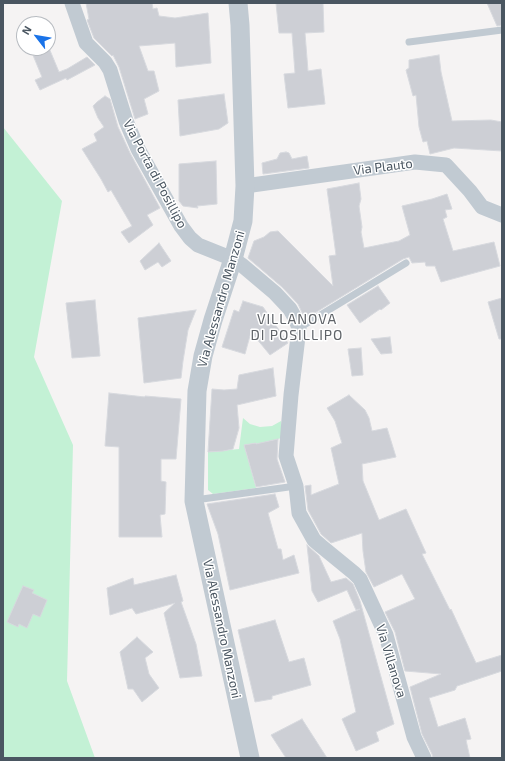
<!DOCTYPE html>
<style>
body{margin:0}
#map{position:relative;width:505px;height:761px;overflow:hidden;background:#f5f3f3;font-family:"Exo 2",sans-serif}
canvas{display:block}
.frame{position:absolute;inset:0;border:4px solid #4a5661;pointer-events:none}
.north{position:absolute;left:16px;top:16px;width:40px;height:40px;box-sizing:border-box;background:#fff;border:1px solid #b7bbc0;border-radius:50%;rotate:301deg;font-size:11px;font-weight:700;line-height:16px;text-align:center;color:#4a5661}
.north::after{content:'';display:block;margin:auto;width:14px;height:18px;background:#1a73e8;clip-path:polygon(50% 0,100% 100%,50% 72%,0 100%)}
</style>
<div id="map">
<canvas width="505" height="761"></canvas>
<div class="frame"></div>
<div class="north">N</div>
</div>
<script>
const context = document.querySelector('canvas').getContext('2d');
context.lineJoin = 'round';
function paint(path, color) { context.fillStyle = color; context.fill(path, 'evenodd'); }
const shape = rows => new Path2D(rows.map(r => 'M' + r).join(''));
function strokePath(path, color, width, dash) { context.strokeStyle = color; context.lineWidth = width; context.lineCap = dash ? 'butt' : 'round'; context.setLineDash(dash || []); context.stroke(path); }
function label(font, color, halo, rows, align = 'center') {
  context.font = font + ' "Exo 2",sans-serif'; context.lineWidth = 3; context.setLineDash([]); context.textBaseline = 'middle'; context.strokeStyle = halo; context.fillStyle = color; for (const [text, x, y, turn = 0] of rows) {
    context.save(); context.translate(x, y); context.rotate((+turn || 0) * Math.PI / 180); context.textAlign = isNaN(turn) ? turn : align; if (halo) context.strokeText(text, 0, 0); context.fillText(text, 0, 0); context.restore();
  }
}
paint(shape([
 [3,127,62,201,34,357,73,445,67,681,95,758,3,758],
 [243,418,250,424,260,427,272,426,281,421,282,438,266,442,262,464,256,443,244,445,256,488,213,494,208,490,208,452,239,449]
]), '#c3f1d5');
const building = shape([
 [86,3,152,3,153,9,157,8,159,16,175,18,208,13,211,63,176,67,175,43,139,46,148,71,154,71,159,91,144,99,148,114,135,119,119,67,113,55,112,56,94,38,87,20,89,19,86,3],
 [276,3,323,3,324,32,305,33,308,71,321,69,325,104,288,108,284,74,295,73,292,33,279,33,276,3],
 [487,3,502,3,502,25,497,26,487,3],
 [30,48,49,48,59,72,67,69,87,57,95,65,67,80,66,78,40,90,35,80,42,77,30,48],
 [439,55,441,72,452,121,491,120,502,122,502,151,454,148,430,154,427,141,423,142,419,127,416,95,413,96,406,70,409,68,409,60,439,55],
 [224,94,228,123,219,129,180,136,178,100,224,94],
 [105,96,110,99,118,127,130,153,160,208,147,215,153,225,129,243,121,232,132,226,111,190,108,192,101,179,82,149,97,141,94,134,104,127,98,118,93,106,97,102,105,96],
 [286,152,289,153,292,159,307,156,309,168,263,174,262,163,277,159,280,153,286,152],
 [216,161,217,204,197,206,198,208,183,206,179,201,179,164,216,161],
 [359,183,361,199,359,206,362,227,361,232,364,248,399,241,410,235,402,206,432,199,447,194,452,209,445,210,447,217,443,219,453,251,494,242,500,266,441,282,435,266,426,266,425,262,412,263,409,257,403,259,305,319,298,304,282,287,248,258,254,241,264,237,270,232,278,231,333,286,329,256,336,255,327,189,359,183],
 [159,243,171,261,162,267,158,262,145,270,140,261,159,243],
 [378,286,390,303,381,310,380,309,360,323,347,305,378,286],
 [502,298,502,339,499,339,488,302,502,298],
 [95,300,100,356,72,358,66,303,95,300],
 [243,301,263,307,288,343,270,355,251,332,245,354,222,347,234,310,239,312,243,301],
 [196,310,188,330,183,361,181,378,144,383,138,318,196,310],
 [390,337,392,353,381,354,371,339,390,337],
 [361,348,363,375,352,376,348,349,361,348],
 [273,368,276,396,237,405,239,428,233,449,223,451,208,452,212,389,224,390,237,389,239,375,273,368],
 [109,393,145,397,145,396,181,399,176,459,161,459,161,481,166,482,165,514,160,515,162,537,119,537,119,447,105,446,109,393],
 [349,395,365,410,369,418,372,431,387,428,396,457,362,464,363,481,379,520,406,509,426,553,422,554,450,610,451,609,476,663,502,655,502,671,457,686,455,690,429,698,438,727,465,718,471,739,466,740,470,758,433,758,432,754,422,734,410,687,441,674,405,671,395,632,385,612,415,599,402,574,374,587,366,572,363,551,362,533,331,543,321,534,308,510,305,486,311,485,311,495,339,484,331,448,342,443,335,421,327,408,349,395],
 [278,439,277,459,285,482,256,487,244,445,256,443,256,444,278,439],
 [275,494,279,507,268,513,278,549,281,549,283,560,294,555,299,573,230,590,218,534,207,504,275,494],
 [307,545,319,556,331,582,346,578,353,584,360,601,394,724,376,732,379,741,356,751,342,719,356,712,340,639,333,621,360,609,356,610,347,590,318,602,312,591,307,545],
 [176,575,183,601,181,602,196,644,202,676,180,678,164,613,175,603,136,614,132,608,110,615,107,588,133,578,134,585,176,575],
 [23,586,34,590,32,593,47,600,40,617,33,614,27,628,19,624,18,627,7,622,23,586],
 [275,620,289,662,304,658,311,685,272,696,272,699,255,702,238,630,275,620],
 [137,637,153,652,145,658,149,674,159,688,142,702,133,689,128,689,120,652,137,637],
 [302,719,327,758,286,758,271,735,302,719]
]);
paint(building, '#cdcfd5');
strokePath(building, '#d7d9de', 1);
strokePath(shape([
 [409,42,502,30],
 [299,328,406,263],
 [195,500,296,486]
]), '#c1cad2', 7);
strokePath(shape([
 [72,3,86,43,105,62,110,70,126,121,138,149,181,226,190,238,198,245,233,259,243,266,275,293,290,309,295,318,299,328,291,395,286,456,296,486,299,513,314,540,321,546,354,573,360,579,386,635,414,737,424,758],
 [245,186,415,162,446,165,470,191,482,207,502,215]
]), '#c1cad2', 15);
strokePath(shape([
 [238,3,240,25,245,186,243,221,233,259,213,320,203,356,197,391,194,501,250,758]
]), '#c1cad2', 19);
label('13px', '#4a5661', '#fff', [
 ["Via Plauto",383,167,-7],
 ["Via Porta di Posillipo",155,174,62],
 ["Via Alessandro Manzoni",221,299,-74],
 ["Via Alessandro Manzoni",222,629,78],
 ["Via Villanova",391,661,73]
]);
context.letterSpacing = '1px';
label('14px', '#5f6368', '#fff', [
 ["VILLANOVA",297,319],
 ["DI POSILLIPO",297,335]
]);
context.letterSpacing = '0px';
</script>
